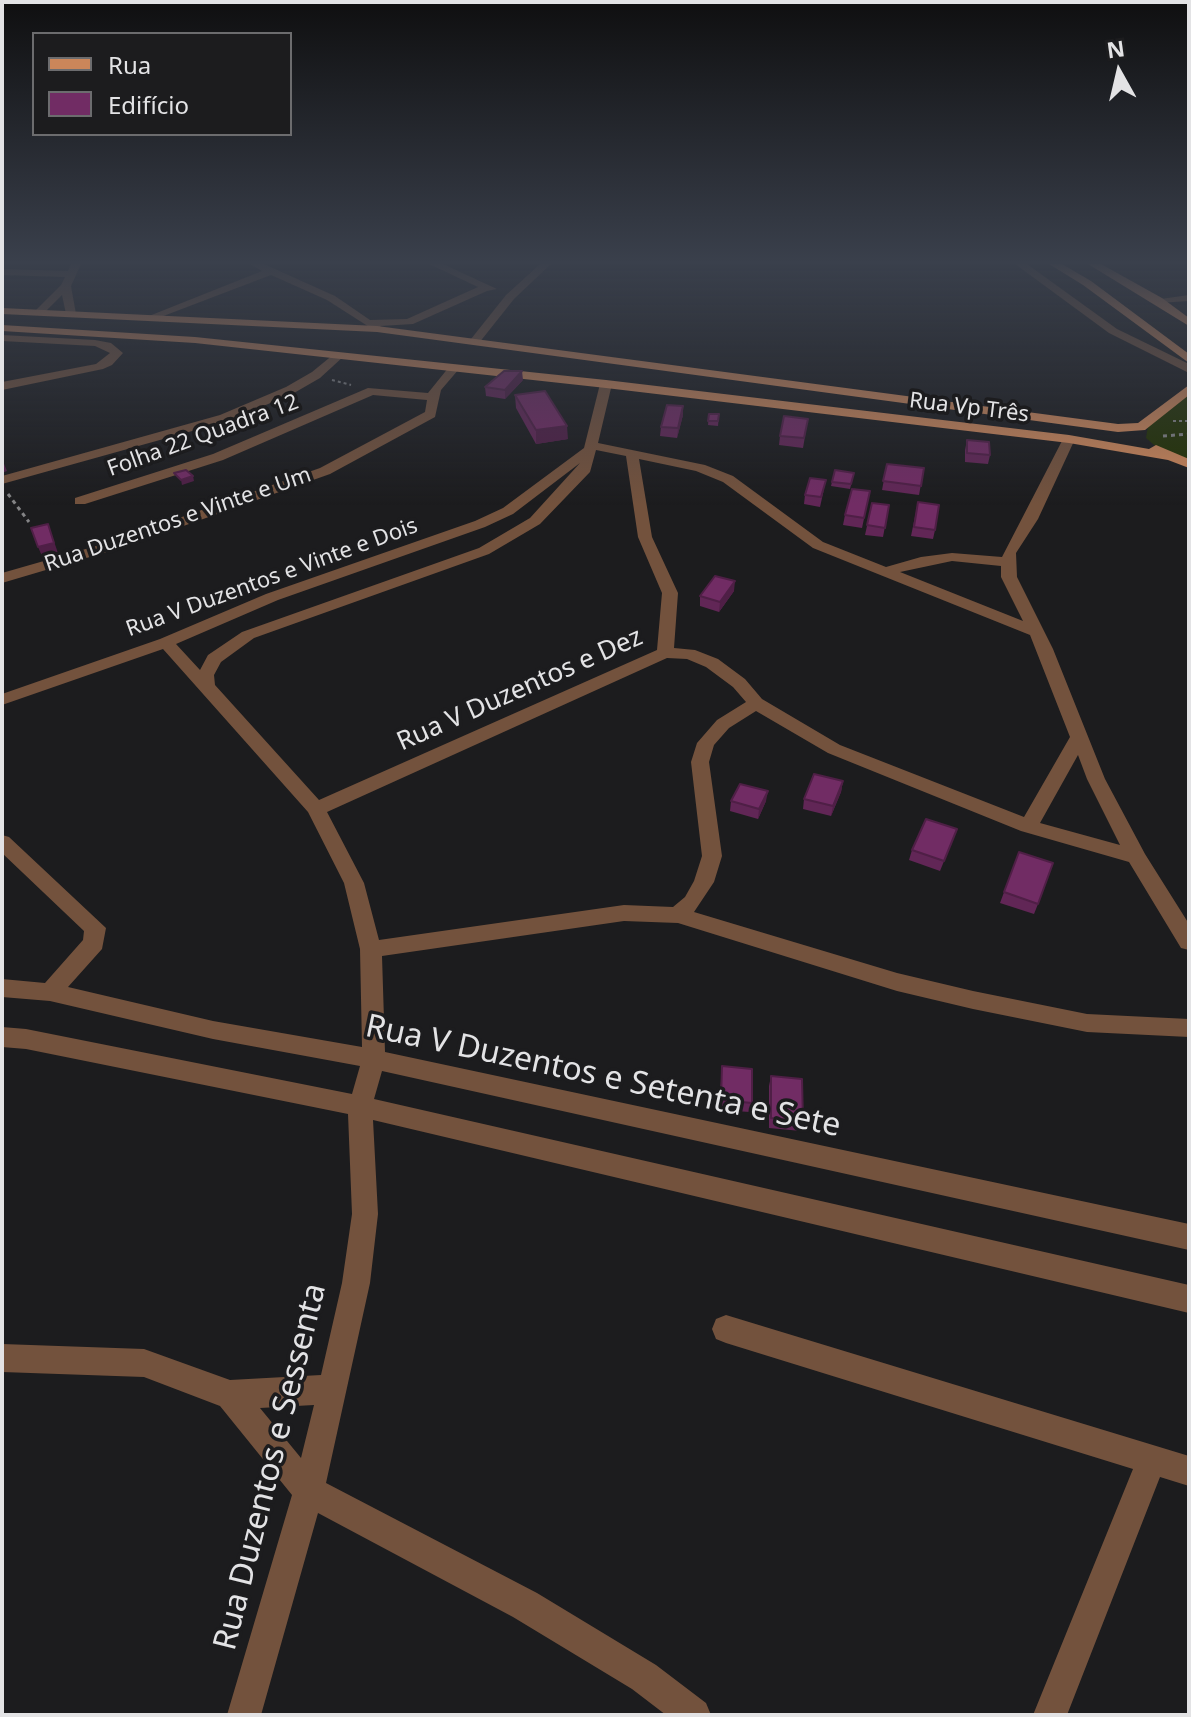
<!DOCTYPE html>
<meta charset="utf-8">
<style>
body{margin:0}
#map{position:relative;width:1191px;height:1717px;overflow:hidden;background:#1c1c1e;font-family:"Noto Sans",sans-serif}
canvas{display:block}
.frame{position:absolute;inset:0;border:4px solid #e3e3e5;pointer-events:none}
.legend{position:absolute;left:32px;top:32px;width:260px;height:104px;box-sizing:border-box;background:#1c1c1e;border:2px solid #6c6c6e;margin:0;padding:10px 14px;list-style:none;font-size:24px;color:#e3e3e5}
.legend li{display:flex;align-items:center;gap:16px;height:40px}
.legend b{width:40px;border:2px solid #6c6c6e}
.north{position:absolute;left:1079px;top:32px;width:80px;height:80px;-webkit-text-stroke:6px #1c1c1e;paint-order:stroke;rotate:352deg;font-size:22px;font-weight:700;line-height:32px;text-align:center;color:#e3e3e5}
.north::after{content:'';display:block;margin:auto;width:28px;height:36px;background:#e3e3e5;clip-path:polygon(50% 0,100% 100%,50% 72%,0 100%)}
</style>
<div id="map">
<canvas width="1191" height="1717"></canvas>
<div class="frame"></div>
<ul class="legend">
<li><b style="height:10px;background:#cb865a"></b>Rua</li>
<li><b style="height:22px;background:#712c64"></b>Edifício</li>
</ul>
<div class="north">N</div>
</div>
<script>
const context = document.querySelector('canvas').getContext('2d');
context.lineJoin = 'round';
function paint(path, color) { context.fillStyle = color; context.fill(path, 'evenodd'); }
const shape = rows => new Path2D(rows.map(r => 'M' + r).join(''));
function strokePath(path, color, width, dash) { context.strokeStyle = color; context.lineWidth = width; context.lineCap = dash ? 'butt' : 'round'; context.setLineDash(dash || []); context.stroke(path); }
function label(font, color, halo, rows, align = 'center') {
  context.font = font + ' "Noto Sans",sans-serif'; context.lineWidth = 7; context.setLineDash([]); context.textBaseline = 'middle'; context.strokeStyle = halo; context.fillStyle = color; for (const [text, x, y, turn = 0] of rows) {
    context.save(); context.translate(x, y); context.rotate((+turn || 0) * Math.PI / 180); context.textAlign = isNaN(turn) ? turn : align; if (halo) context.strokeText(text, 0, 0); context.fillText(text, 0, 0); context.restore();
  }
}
paint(shape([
 [1189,392,1189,459,1161,451,1146,438,1148,426]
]), '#233203');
strokePath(shape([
 [332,380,351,385],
 [1173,421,1189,421]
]), '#848486', 2, [3, 3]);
strokePath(shape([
 [1163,436,1189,434],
 [8,494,29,522]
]), '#848486', 3, [4, 4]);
paint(shape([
 [71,264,81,264,71,286,76,314,71,317,66,314,62,295,42,315,33,313,61,285,65,277,2,275,2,269,68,271,71,264],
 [250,264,264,264,335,296,370,320,407,319,478,287,429,264,443,264,497,289,487,291,413,324,380,326,383,329,377,332,327,300,271,275,153,320,144,318,262,271,250,264],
 [540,264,551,264,514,299,479,343,471,343,471,339,506,295,540,264],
 [1015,264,1027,264,1117,329,1189,364,1189,373,1109,333,1015,264],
 [1189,295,1189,301,1158,303,1153,300,1189,295],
 [2,335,95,340,111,343,123,353,112,365,103,369,2,390,2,382,96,364,110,353,95,346,2,341,2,335],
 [334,354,344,356,320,378,294,393,228,421,2,484,2,476,220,415,286,387,312,372,334,354],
 [449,367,459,369,441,390,435,417,330,474,127,546,2,583,2,573,117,540,320,468,425,412,427,400,373,395,223,460,85,504,75,504,75,498,213,454,368,388,428,393,449,367],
 [606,380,612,384,598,443,705,465,733,476,823,542,886,567,921,557,952,553,1002,557,1063,439,1074,436,1075,439,1038,519,1016,553,1017,577,1053,649,1105,779,1145,854,1189,924,1189,950,1181,948,1129,862,1021,831,828,753,756,711,729,728,714,745,709,762,722,856,714,882,694,912,897,973,973,991,1087,1014,1189,1019,1189,1037,1087,1032,973,1009,897,991,678,923,624,921,382,956,385,1052,1189,1224,1189,1250,382,1071,374,1099,1189,1285,1189,1313,373,1120,378,1214,370,1283,326,1483,537,1593,656,1665,706,1703,711,1715,666,1715,632,1689,513,1617,318,1513,261,1715,227,1715,292,1495,220,1406,144,1377,2,1372,2,1344,144,1349,230,1380,321,1375,342,1283,352,1214,348,1114,26,1049,2,1047,2,1027,26,1029,352,1094,360,1066,213,1039,50,1001,2,997,2,979,45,983,83,940,84,931,2,853,2,835,9,837,106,928,102,949,68,987,213,1021,362,1047,360,949,344,883,308,812,163,649,2,705,2,694,160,639,266,594,475,521,503,508,584,448,600,384,606,380],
 [596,450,626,456,638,537,662,593,657,650,319,800,215,685,214,675,221,662,254,638,489,554,540,524,590,472,596,450],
 [639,459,696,471,723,482,813,548,1030,635,1070,737,1024,817,840,745,762,699,745,679,718,659,695,650,674,648,678,593,652,537,639,459],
 [580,463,530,518,479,548,242,632,208,655,200,670,176,644,278,600,485,527,513,514,580,463],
 [952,561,1001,566,1001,577,1023,621,900,572,952,561],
 [667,658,687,659,706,667,733,687,746,702,717,720,697,743,691,762,702,856,694,881,685,897,673,907,624,905,379,940,364,883,327,812,667,658],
 [1078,755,1087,779,1120,845,1040,823,1078,755],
 [314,1405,301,1458,260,1408,314,1405],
 [726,1315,1189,1456,1189,1486,1160,1477,1067,1715,1033,1715,1133,1469,726,1343,716,1339,712,1329,716,1319,726,1315]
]), '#73523d');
paint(shape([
 [1049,264,1062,264,1091,281,1189,354,1189,363,1083,285,1049,264],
 [1088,264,1101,264,1162,298,1189,318,1189,326,1088,264],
 [2,308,377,326,1118,424,1138,423,1189,385,1189,395,1145,430,1118,432,377,332,2,314,2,308],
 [2,325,195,337,606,380,1069,435,1149,449,1156,445,1189,459,1189,468,1168,460,1069,443,606,388,195,343,2,331,2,325]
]), '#cb865a');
paint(shape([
 [523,380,505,399,486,396,485,387],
 [515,395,568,439,536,444,516,408],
 [709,414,719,414,718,426,708,425],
 [683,415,677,438,660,436,661,427],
 [808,419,803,448,779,445,780,436],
 [967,440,990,455,988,464,965,462,965,450],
 [887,464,924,468,919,495,882,490],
 [835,470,854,473,850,489,831,486],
 [826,480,820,507,804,504,805,495],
 [870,491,862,528,843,525,845,515],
 [918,502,935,530,933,539,911,536],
 [872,503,889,505,883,537,865,535],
 [734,591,719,612,700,606,700,596],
 [843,781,841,792,831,816,803,809,804,799],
 [731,801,766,801,758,819,730,811],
 [953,839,940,871,909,860,912,850],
 [1019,852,1038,904,1034,914,1000,903],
 [722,1066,752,1103,750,1112,719,1110],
 [771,1076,803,1121,801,1131,769,1128,769,1086]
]), '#612656');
paint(shape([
 [522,371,523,380,505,399,505,390],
 [683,406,683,415,677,438,678,428],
 [567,426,568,439,536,444,536,430],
 [2,459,7,471,2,473],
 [193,476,194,481,182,485,181,480],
 [48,524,58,553,42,556,38,547],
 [735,581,734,591,719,612,720,602],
 [843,781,841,792,831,816,833,806],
 [768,791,766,801,758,819,759,809]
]), '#4f1f46');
const building = shape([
 [504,371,522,371,505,390,485,387,504,371],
 [545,391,567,426,536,430,515,395,545,391],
 [667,405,683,406,678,428,661,427,667,405],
 [709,414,719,414,718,421,708,421,709,414],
 [784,416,808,419,804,438,780,436,784,416],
 [967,440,989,442,990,455,967,453,967,440],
 [887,464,924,468,921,486,883,481,887,464],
 [186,470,193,476,181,480,174,473,186,470],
 [835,470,854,473,851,484,832,482,835,470],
 [810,478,826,480,821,497,805,495,810,478],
 [852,489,870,491,864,518,845,515,852,489],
 [918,502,939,505,935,530,914,527,918,502],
 [872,503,889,505,885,528,867,525,872,503],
 [48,524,54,543,38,547,31,528,48,524],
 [715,576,735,581,720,602,700,596,715,576],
 [814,774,843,781,833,806,804,799,814,774],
 [740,784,768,791,759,809,731,801,740,784],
 [926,819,957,829,944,861,912,850,926,819],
 [1019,852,1053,863,1038,904,1004,892,1019,852],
 [722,1066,752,1069,752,1103,721,1100,722,1066],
 [771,1076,802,1079,803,1121,771,1118,771,1076]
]);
paint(building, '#712c64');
strokePath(building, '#4f1f46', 2);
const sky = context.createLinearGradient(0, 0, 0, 505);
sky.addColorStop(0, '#0f0f10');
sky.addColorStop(0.52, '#3a404c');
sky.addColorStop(1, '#3a404c00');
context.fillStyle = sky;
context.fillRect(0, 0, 1191, 505);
label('22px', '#e3e3e5', '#1c1c1e', [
 ["Rua Vp Três",969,408,7],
 ["Folha 22 Quadra 12",203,436,-20],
 ["Rua Duzentos e Vinte e Um",178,520,-19],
 ["Rua V Duzentos e Vinte e Dois",272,578,-20]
]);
label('26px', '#e3e3e5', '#1c1c1e', [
 ["Rua V Duzentos e Dez",520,690,-24]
]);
label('32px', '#e3e3e5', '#1c1c1e', [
 ["Rua V Duzentos e Setenta e Sete",603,1077,12],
 ["Rua Duzentos e Sessenta",271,1467,-76]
]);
</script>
